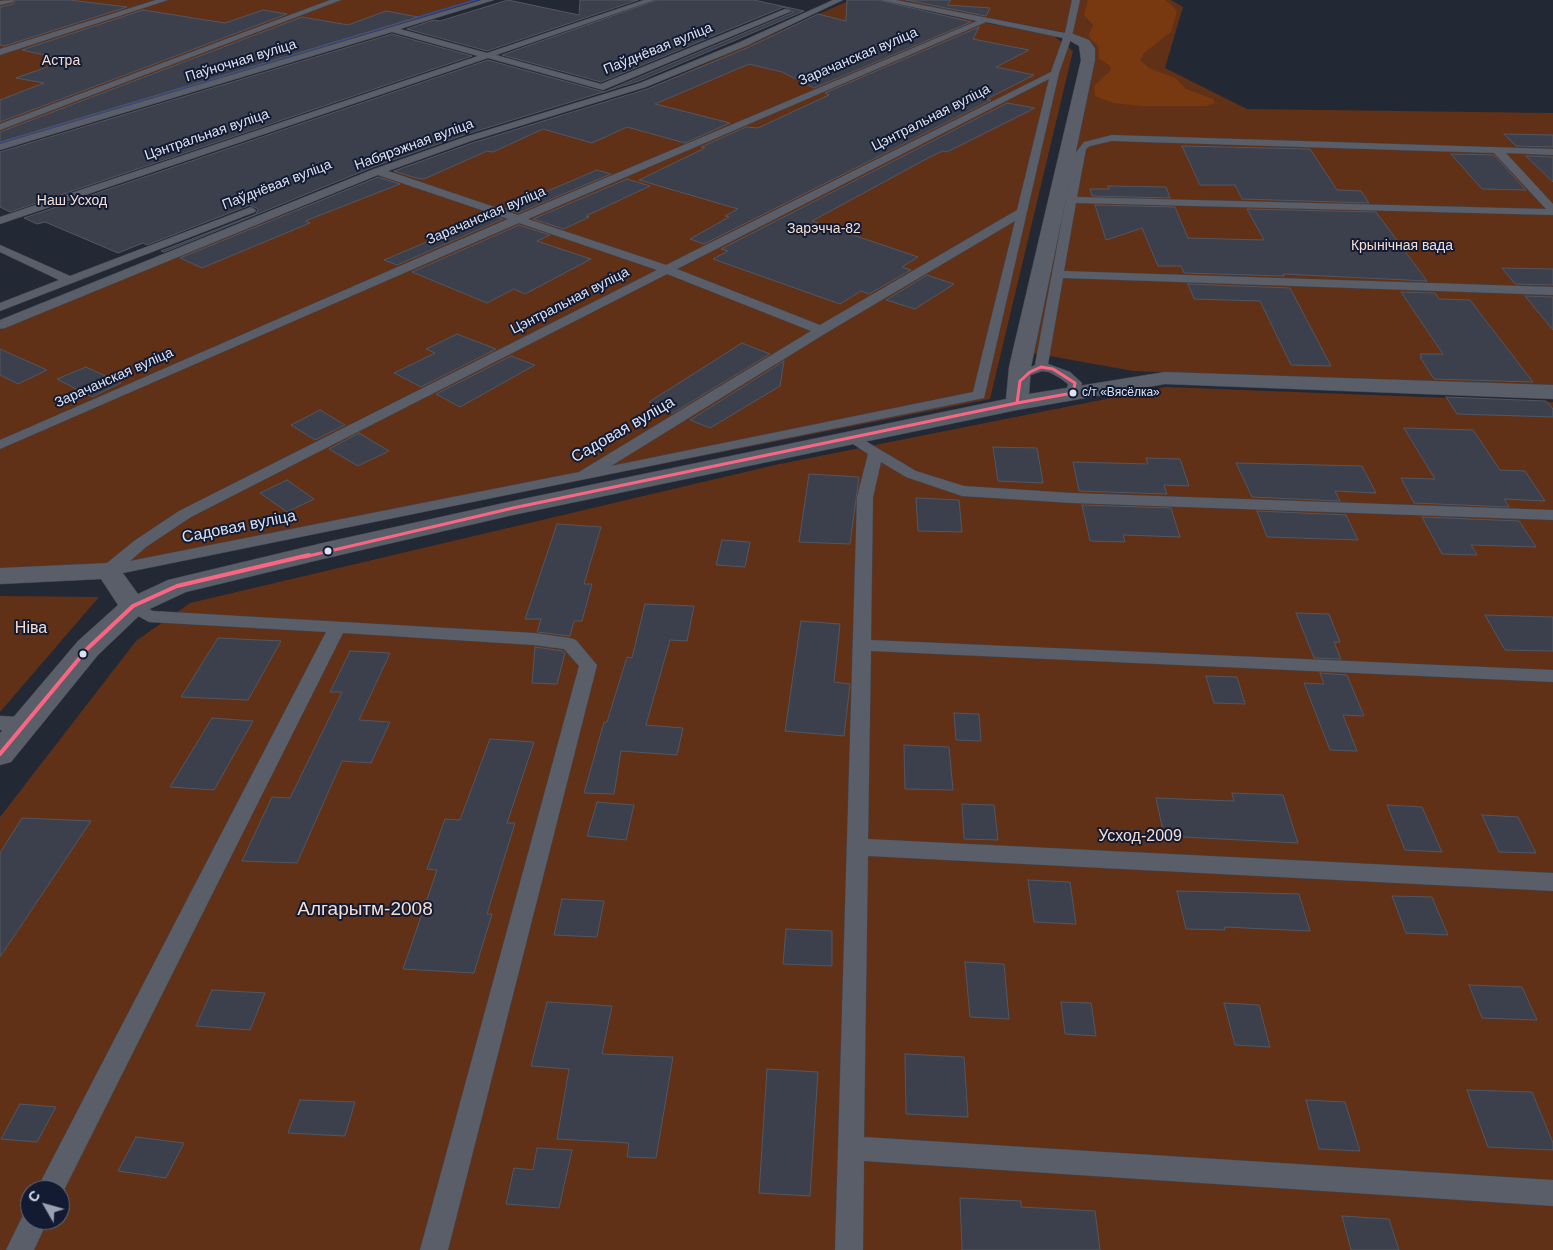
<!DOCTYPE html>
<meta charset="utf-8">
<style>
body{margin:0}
#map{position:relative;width:1553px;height:1250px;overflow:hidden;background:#232835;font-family:Helvetica,sans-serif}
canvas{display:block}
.north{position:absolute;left:20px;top:1180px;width:50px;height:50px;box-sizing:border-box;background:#131b32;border:1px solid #636b7f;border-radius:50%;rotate:308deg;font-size:14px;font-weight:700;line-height:20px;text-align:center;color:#dce2f3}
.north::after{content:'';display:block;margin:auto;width:18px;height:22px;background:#9ba1b0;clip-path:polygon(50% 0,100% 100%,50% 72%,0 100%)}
</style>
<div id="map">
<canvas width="1553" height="1250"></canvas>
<div class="north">С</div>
</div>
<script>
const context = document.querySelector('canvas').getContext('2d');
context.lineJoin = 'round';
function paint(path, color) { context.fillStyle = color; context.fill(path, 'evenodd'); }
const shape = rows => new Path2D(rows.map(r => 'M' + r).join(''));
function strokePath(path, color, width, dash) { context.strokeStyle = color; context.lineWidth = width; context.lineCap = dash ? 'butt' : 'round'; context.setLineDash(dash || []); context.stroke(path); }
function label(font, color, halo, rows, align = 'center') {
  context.font = font + ' Helvetica,sans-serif'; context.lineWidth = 4; context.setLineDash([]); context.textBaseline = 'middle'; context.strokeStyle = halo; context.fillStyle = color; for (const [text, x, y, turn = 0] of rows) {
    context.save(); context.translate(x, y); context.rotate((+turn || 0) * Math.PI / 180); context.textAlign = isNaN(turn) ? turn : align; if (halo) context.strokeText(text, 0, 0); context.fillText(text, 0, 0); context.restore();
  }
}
paint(shape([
 [0,0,477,0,0,142],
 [851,0,867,0,1054,36,1073,51,990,399,177,560,0,568,0,330,116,281,409,165,645,90],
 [896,0,1171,0,1183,7,1165,68,1247,109,1553,113,1553,387,1133,371,1033,353,1095,46,1087,40,1073,34],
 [1166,387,1553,402,1553,1250,0,1250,0,817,136,641,190,603,775,465],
 [30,1190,60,1190,60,1220,30,1220],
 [0,596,99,597,0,712]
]), '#603117');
paint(shape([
 [1088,0,1165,0,1172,5,1177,12,1171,32,1144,53,1140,60,1149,68,1175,78,1186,89,1213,99,1215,103,1206,106,1141,106,1113,103,1095,96,1094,86,1111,70,1109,65,1099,59,1098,46,1088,36,1093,25,1084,15]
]), '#783810');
paint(shape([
 [472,0,479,0,0,145,0,141,472,0]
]), '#374b8b');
const building = shape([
 [16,0,69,0,127,7,4,46,0,45,0,7,13,4,16,0],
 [508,0,579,15,580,0,638,0,487,51,407,29,434,20,440,21,508,0],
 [657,0,754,0,804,11,639,81,464,135,373,167,164,252,161,251,256,214,258,209,250,205,147,245,143,243,118,253,45,222,37,224,24,218,488,60,604,92,794,12,784,7,601,82,502,55,657,0],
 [847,0,878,0,971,22,814,88,782,72,749,64,655,104,730,123,685,143,627,127,592,143,543,129,493,152,487,151,424,179,416,178,394,171,472,143,647,89,747,48,818,14,846,21,847,0],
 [906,0,951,0,947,5,990,8,986,16,906,0],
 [143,10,225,23,263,10,287,14,0,122,0,100,44,83,16,78,67,60,22,50,143,10],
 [386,11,418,17,0,142,0,132,302,17,348,25,386,11],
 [979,27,973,39,1029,50,996,67,1034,75,987,99,991,100,704,244,690,239,729,217,725,216,738,209,639,180,705,148,701,147,746,127,758,128,829,95,825,93,979,27],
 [392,34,472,56,10,212,0,207,0,152,392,34],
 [1007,103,1035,108,947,152,943,151,930,157,812,221,918,257,902,267,911,270,869,294,861,291,840,304,713,259,728,251,721,249,1007,103],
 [1504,134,1553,135,1553,147,1516,146,1504,134],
 [1182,146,1310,149,1337,190,1361,191,1369,203,1242,199,1235,185,1200,185,1182,146],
 [1451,154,1494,155,1526,190,1482,189,1451,154],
 [1526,156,1553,157,1553,182,1526,156],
 [597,170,611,174,518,213,505,209,597,170],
 [378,177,400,184,305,221,310,223,202,268,180,258,378,177],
 [627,179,650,186,586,216,589,217,564,229,533,219,627,179],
 [1108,186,1166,187,1170,198,1092,196,1090,189,1109,189,1108,186],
 [1095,205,1175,207,1188,238,1264,240,1247,209,1376,212,1427,281,1283,274,1284,276,1184,273,1181,266,1158,266,1142,228,1106,240,1095,205],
 [490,215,503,219,397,265,384,260,490,215],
 [519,225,550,235,537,241,591,259,525,294,514,289,487,303,412,272,519,225],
 [1502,268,1553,269,1553,285,1515,284,1502,268],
 [927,275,954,284,915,309,886,300,927,275],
 [1188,284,1290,288,1331,366,1291,365,1260,301,1194,299,1188,284],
 [1401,292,1435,293,1439,299,1470,300,1533,382,1434,379,1420,357,1422,357,1420,354,1443,354,1401,292],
 [1525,296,1553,297,1553,330,1525,296],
 [457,334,496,349,421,387,394,373,435,353,426,349,457,334],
 [742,343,770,354,673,413,649,402,742,343],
 [0,349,47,370,18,384,0,375,0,349],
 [511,356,535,365,460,407,436,394,511,356],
 [784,361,780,386,710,428,690,420,784,361],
 [86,367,121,383,92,397,57,379,86,367],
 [1446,397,1546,401,1553,409,1553,417,1457,414,1446,397],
 [320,410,345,425,315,440,291,425,320,410],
 [1404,428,1473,430,1500,470,1525,471,1545,501,1504,499,1509,507,1414,503,1401,478,1435,479,1404,428],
 [359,433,389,451,358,466,329,449,359,433],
 [993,447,1037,448,1043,483,998,481,993,447],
 [1146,458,1180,459,1189,486,1164,485,1167,494,1079,491,1073,462,1148,464,1146,458],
 [1236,463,1362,466,1376,493,1335,491,1340,501,1252,497,1236,463],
 [809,474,859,477,850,544,799,542,809,474],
 [287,480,314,499,287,512,260,493,287,480],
 [916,498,959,500,962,532,918,531,916,498],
 [1082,505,1171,508,1180,537,1123,535,1125,542,1090,541,1082,505],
 [1257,511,1346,515,1358,540,1267,537,1257,511],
 [1422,517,1519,521,1536,547,1471,545,1477,555,1442,554,1422,517],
 [557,524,601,527,584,584,592,584,582,621,574,621,570,636,537,632,541,619,525,619,557,524],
 [722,540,750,542,745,567,716,565,722,540],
 [645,604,694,606,687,641,670,640,646,725,683,728,677,755,621,751,614,794,584,793,604,722,607,722,627,657,632,658,645,604],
 [1296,613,1329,614,1340,642,1334,642,1341,659,1314,658,1296,613],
 [1485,615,1553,617,1553,651,1505,650,1485,615],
 [801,621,840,624,834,682,850,684,844,736,785,731,801,621],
 [218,638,281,641,248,700,181,697,218,638],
 [535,647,563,651,565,653,557,684,532,683,535,647],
 [350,651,390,653,359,720,390,722,371,763,342,761,297,863,242,861,272,797,290,798,342,692,330,692,350,651],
 [1320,673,1347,675,1364,716,1343,715,1357,751,1330,750,1304,683,1324,684,1320,673],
 [1206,676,1237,677,1245,704,1214,703,1206,676],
 [954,713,979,714,981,741,956,740,954,713],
 [212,718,253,721,214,790,170,787,212,718],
 [490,739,534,742,507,823,515,823,487,914,492,914,474,973,403,969,437,870,427,869,445,819,460,820,490,739],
 [904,745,949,747,953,790,905,789,904,745],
 [1232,793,1283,795,1298,843,1164,836,1156,798,1234,801,1232,793],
 [597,802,634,805,626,840,587,836,597,802],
 [962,804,994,805,998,840,964,839,962,804],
 [1387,805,1422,807,1442,852,1405,850,1387,805],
 [1482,815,1518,817,1536,853,1499,852,1482,815],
 [22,818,91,821,0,957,0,853,22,818],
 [1028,880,1070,882,1076,924,1034,922,1028,880],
 [1177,891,1299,894,1310,931,1224,927,1225,930,1186,929,1177,891],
 [1392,896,1432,897,1448,935,1406,933,1392,896],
 [562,899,604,901,597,937,554,935,562,899],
 [786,929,832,931,832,966,783,964,786,929],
 [965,962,1004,964,1009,1019,970,1017,965,962],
 [1469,985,1522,987,1537,1020,1482,1018,1469,985],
 [212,990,265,993,250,1030,196,1026,212,990],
 [547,1002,612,1006,602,1054,673,1057,656,1158,627,1157,629,1143,557,1139,569,1069,531,1066,547,1002],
 [1061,1002,1091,1003,1096,1036,1065,1034,1061,1002],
 [1224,1003,1259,1005,1270,1047,1235,1045,1224,1003],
 [905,1054,964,1057,968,1117,906,1114,905,1054],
 [767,1069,818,1072,810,1196,759,1193,767,1069],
 [1467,1090,1532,1092,1553,1143,1553,1150,1488,1147,1467,1090],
 [300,1100,355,1102,345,1136,288,1133,300,1100],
 [1306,1100,1345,1102,1360,1151,1319,1149,1306,1100],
 [20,1104,56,1107,37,1142,1,1139,20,1104],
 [136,1137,184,1143,166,1178,118,1171,136,1137],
 [537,1148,572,1150,559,1208,506,1204,514,1168,533,1170,537,1148],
 [960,1198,1021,1201,1021,1207,1095,1211,1100,1250,962,1250,960,1198],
 [1342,1216,1389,1219,1399,1250,1351,1250,1342,1216]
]);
paint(building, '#3c404c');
strokePath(building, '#525661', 1);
const service = shape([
 [14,0,13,2,0,5,0,1,14,0],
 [156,0,168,0,0,55,0,49,156,0],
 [330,0,341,0,0,130,0,124,330,0],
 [482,0,494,0,400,29,487,53,644,0,655,0,496,55,601,84,785,9,792,11,603,90,488,58,0,224,0,217,478,56,392,32,0,150,0,144,482,0],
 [833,0,843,0,746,46,646,87,471,141,388,171,518,215,977,21,880,0,896,0,1065,33,1072,0,1080,0,1072,36,1059,73,984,398,108,576,102,575,100,571,102,567,134,541,179,511,657,270,519,223,0,449,0,440,508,219,378,175,5,328,0,329,0,320,374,169,465,137,640,83,740,42,833,0],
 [986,22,1063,38,1051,72,666,265,528,219,986,22],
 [1049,79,1017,210,820,325,677,269,1049,79],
 [1015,221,973,392,611,466,826,333,1015,221],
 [667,274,811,331,579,472,130,561,146,547,191,517,667,274],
 [1112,135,1553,149,1553,155,1506,153,1553,204,1553,215,1076,203,1064,271,1553,287,1553,295,1063,278,1048,364,1070,372,1082,383,1078,396,1068,396,1066,393,1068,384,1060,378,1049,372,1042,371,1031,375,1024,371,1035,365,1074,155,1084,142,1112,135],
 [1112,141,1494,153,1546,209,1077,197,1086,149,1090,146,1112,141],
 [251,207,256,210,255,212,0,311,0,303,59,280,0,252,0,245,70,276,251,207],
 [852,433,916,471,964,486,1072,493,1553,510,1553,520,1072,503,962,496,906,477,881,462,873,497,871,640,1553,670,1553,682,871,651,868,839,1553,873,1553,891,868,856,864,1137,1553,1180,1553,1206,864,1161,863,1250,835,1250,857,497,868,454,847,440,845,437,847,434,852,433],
 [133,601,153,611,534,633,570,638,576,640,597,665,448,1250,420,1250,579,666,564,649,534,645,343,633,60,1198,60,1190,37,1190,41,1181,326,632,149,622,127,610,124,606,127,602,133,601],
 [0,716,24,717,31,719,34,724,31,729,24,731,0,730,0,716],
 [30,1209,30,1220,48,1220,34,1250,6,1250,25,1211,30,1209]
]);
const minor = shape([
 [1068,32,1089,40,1095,48,1095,60,1031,367,1029,394,1165,372,1553,385,1553,399,1165,384,1017,410,513,515,327,558,186,592,143,612,98,655,11,762,0,765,0,733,78,641,118,605,101,579,0,584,0,568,108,563,117,565,138,594,168,580,327,542,513,501,1006,399,1009,367,1081,60,1079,46,1062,36,1068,32]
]);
strokePath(service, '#40444f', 1);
strokePath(minor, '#40444f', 1);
paint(service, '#5a5e68');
paint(minor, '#5a5e68');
strokePath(shape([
 [1041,367,1053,369,1075,383,1073,393,1017,403,1020,381,1030,372,1041,367],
 [304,557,513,508,1017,403]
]), '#fa6682', 3);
strokePath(shape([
 [0,754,88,648,133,606,177,586,309,555]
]), '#fa6682', 4);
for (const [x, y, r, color] of [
 [1073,393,4.5,"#dce2f3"],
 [328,551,4.5,"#dce2f3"],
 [83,654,4.5,"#dce2f3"]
]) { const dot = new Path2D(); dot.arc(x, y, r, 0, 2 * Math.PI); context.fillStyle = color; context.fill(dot); strokePath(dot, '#131b32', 2); }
label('12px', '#dce2f3', '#131b32', [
 ["с/т «Вясёлка»",1082,393]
], 'left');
label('14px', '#dce2f3', '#131b32', [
 ["Паўднёвая вуліца",658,49,-22],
 ["Зарачанская вуліца",858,57,-23],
 ["Паўночная вуліца",241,61,-17],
 ["Цэнтральная вуліца",931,118,-27],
 ["Цэнтральная вуліца",207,135,-19],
 ["Набярэжная вуліца",414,145,-20],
 ["Паўднёвая вуліца",277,185,-21],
 ["Зарачанская вуліца",486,216,-23],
 ["Цэнтральная вуліца",570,301,-27],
 ["Зарачанская вуліца",114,378,-24]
]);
label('14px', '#f4ddd2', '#131b32', [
 ["Астра",61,61],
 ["Наш Усход",72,201],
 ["Зарэчча-82",824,229],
 ["Крынічная вада",1402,246]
]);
label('16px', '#dce2f3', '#131b32', [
 ["Садовая вуліца",623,430,-30],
 ["Садовая вуліца",239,527,-11]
]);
label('16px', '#f4ddd2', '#131b32', [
 ["Ніва",31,629],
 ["Усход-2009",1140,837]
]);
label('19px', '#f4ddd2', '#131b32', [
 ["Алгарытм-2008",365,910]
]);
</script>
